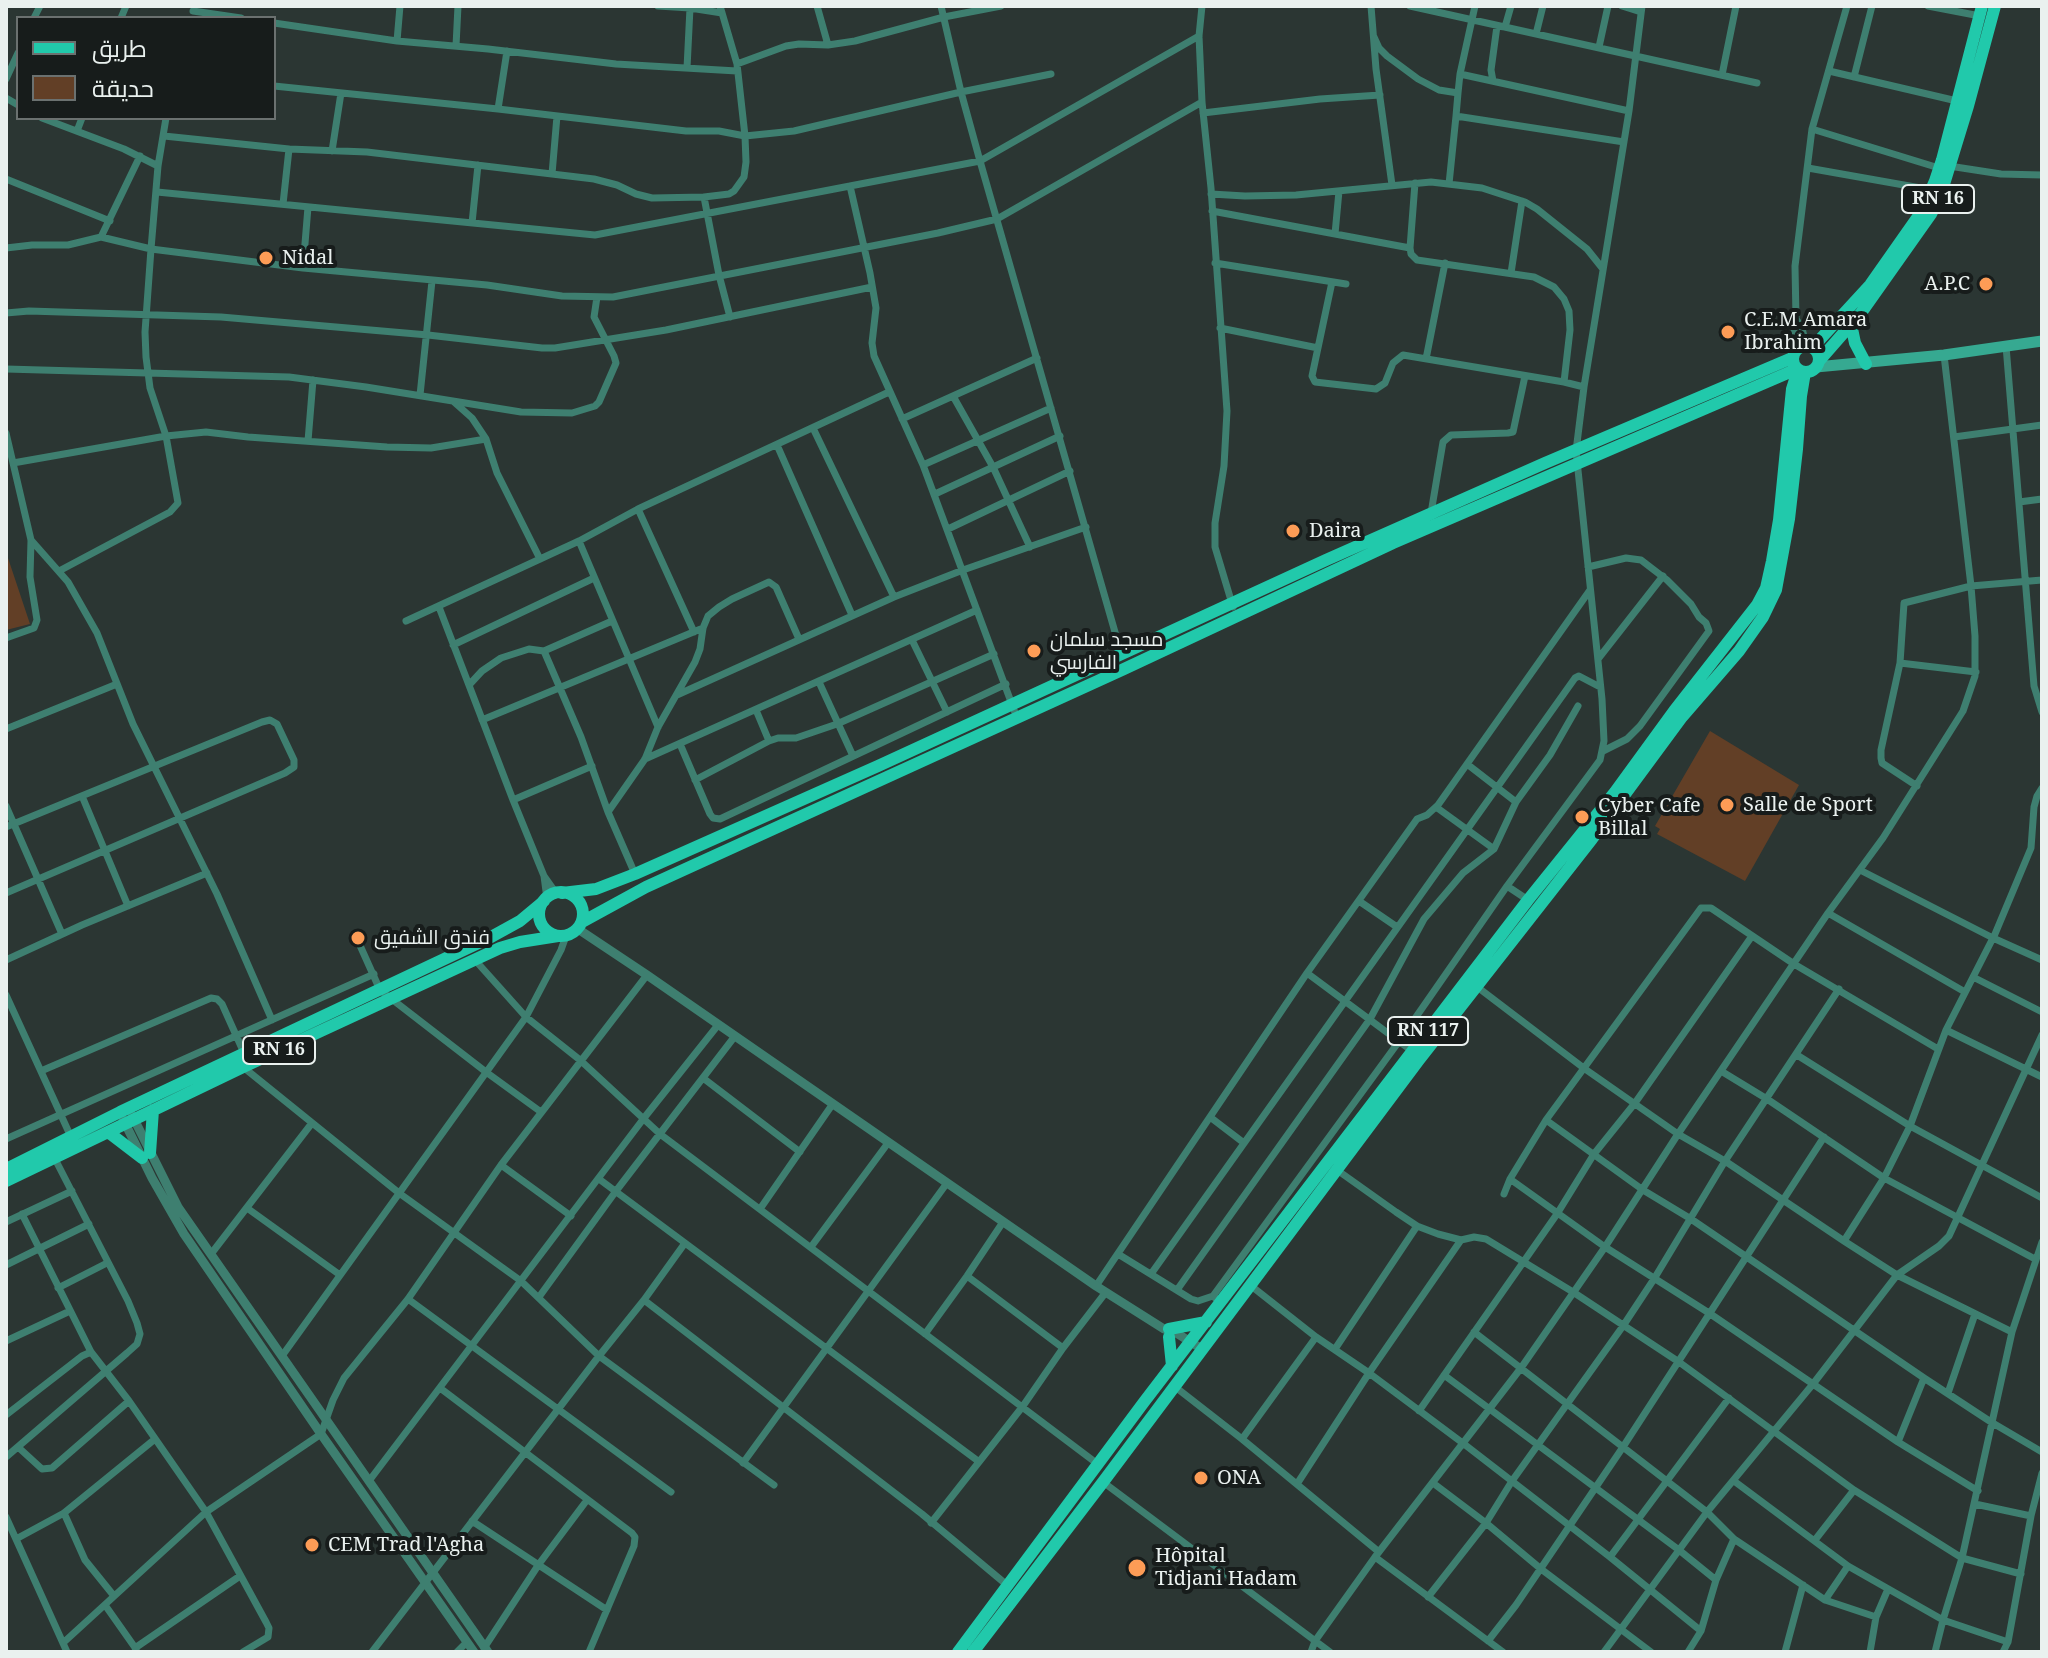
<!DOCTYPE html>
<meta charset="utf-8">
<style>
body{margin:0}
#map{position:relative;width:2048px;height:1658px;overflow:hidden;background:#2b3633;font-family:"Noto Serif",Cairo,serif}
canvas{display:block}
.frame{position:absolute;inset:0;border:8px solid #eaf1ef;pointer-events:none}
.legend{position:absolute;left:16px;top:16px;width:260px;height:104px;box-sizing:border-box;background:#171c1b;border:2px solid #6b7170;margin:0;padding:10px 14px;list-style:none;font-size:24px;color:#eaf1ef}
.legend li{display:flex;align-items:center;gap:16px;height:40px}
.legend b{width:40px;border:2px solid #6b7170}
</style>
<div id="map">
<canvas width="2048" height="1658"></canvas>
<div class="frame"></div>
<ul class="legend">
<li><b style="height:10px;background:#21c9ab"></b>طريق</li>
<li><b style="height:22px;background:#623f26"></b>حديقة</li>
</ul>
</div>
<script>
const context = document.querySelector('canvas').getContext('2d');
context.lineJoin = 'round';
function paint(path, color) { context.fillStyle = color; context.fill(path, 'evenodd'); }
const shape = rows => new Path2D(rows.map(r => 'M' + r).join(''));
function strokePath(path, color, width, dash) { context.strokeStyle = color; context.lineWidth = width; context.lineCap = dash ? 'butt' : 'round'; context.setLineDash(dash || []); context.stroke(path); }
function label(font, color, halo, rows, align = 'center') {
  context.font = font + ' "Noto Serif",Cairo,serif'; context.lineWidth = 8; context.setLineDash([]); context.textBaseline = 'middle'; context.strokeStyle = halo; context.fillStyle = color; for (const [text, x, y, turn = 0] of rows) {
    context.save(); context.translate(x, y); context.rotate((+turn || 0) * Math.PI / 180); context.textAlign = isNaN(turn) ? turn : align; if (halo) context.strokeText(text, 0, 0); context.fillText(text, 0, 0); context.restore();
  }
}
paint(shape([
 [6,552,30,624,6,630],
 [1710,731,1799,785,1745,881,1657,834,1660,829,1655,826]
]), '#623f26');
strokePath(shape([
 [400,6,397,41,488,49,616,64,737,71],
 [658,6,690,8,722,13],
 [817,6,828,45],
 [941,6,961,92,980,161,1121,653],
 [1202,6,1199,36,1202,102,1211,188,1227,411,1224,466,1215,523,1215,547,1233,607],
 [1371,6,1376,69,1392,185],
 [1410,6,1757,83],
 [1622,6,1641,12],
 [1928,6,1980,16],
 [193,11,241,18],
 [34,18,40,6],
 [121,18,126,6],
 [274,23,397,41],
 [1536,34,1543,6],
 [1374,37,1379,48,1387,56,1418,79,1439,90,1458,93,1460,74,1629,111],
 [456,46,458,6],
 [1599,47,1608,6],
 [737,64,786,46,799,44,828,45,855,41,944,17,1001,6],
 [687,68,690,8],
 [1829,71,1957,101],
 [1460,74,1475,6],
 [1722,75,1736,6],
 [1854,77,1872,6],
 [6,79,18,53],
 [1493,81,1491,70,1497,26,1505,27,1511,6],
 [274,86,498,109,686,131,719,131,745,136,794,131,961,92,1051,74],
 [1458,93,1456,116,1624,142],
 [6,98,18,105],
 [498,109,507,51],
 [1203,113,1320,99,1380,95],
 [42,118,124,149,158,166],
 [1812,129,1939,168],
 [77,131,82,118],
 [164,136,289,149,367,152,594,179,617,185,636,194,652,198,704,197,729,194,734,191,744,177,746,162,745,136,737,64,720,6],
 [332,151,341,93],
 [1949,166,2001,174,2042,175],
 [1808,168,1932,190],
 [552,174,557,116],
 [6,179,110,221],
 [1449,184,1456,116],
 [850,186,870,273,876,308,872,343,874,356,923,465,1017,718],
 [157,192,595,235,980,161,1199,36],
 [1211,194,1245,196,1296,195,1431,182,1482,188,1525,202,1537,209,1587,249,1603,269],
 [704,197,719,275,730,317],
 [283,204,289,149],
 [1212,211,1410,248,1415,183],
 [472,223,478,165],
 [1335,234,1339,191],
 [101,237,140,156],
 [6,248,32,245,68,245,101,237,151,249,303,268,487,285,562,296,613,297,938,233,997,219,1202,102],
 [1410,248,1411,254,1417,260,1534,277,1554,287,1564,299,1569,311,1570,330,1564,382,1584,387],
 [1215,263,1346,284],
 [303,268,308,207],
 [1511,273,1522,201],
 [1332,282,1312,376,1315,382,1376,389,1385,383,1393,363,1403,355,1564,382],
 [6,313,29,311,221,317,428,335,542,348,555,348,666,330,872,287],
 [1796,319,1795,266,1812,129,1847,6],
 [1220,328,1318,348],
 [2006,346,2034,686,2042,712],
 [1796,349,1794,331,1796,319,1802,328,1806,345],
 [1426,359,1445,263],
 [6,369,289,377,366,387,521,412,572,413,595,406,599,402,616,363,614,356,594,317,597,297],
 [420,395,432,281],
 [953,396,993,467,1030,547],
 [454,402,472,418,486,439],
 [902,419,1037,358],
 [813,428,894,597],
 [6,433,13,463,166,436,206,432,248,437,387,447,431,448,486,439,497,473,540,559],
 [1954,437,2042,425],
 [308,441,313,380],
 [777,445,852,615],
 [923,465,1051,408],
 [935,494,1060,436],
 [2019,502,2042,499],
 [638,509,694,632],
 [1431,513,1443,442,1451,435,1508,433,1513,432,1525,376],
 [948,529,1070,471],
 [31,540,68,582,97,633,133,724,217,894,272,1020],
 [579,541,658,727],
 [1588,567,1626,558,1641,560,1667,580,1691,604,1699,617,1706,623,1709,631,1640,726,1627,739,1603,751],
 [59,571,170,512,178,503,166,436,150,388,146,357,145,332,151,249,158,166,166,118],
 [439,607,513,800,544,876],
 [406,621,579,541,638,509,889,392],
 [6,638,34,628,37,620,30,577,31,540,13,463],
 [912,640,947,712],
 [453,645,594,578],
 [544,651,581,737,608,812],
 [1598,659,1663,576],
 [1900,663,1976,672],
 [819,682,853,756],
 [469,685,482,671,501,658,529,649,544,651,612,621],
 [677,695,894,597,963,570,1086,527],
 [756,710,769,741],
 [482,720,703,628],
 [6,729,117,684],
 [680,744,710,814,713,818,720,819,1006,684],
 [645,759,977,610],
 [1467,764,1516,802],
 [695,780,769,741,778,738,796,738,837,724,994,654],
 [1917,786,1882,763,1881,758,1881,750,1900,663,1904,603,1971,586,2042,580],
 [82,796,128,906],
 [513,800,592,766],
 [6,806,62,934],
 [1436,807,1494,849],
 [6,827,262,722,270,720,277,724,294,760,294,767,285,773,6,893],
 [1860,870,1993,938,2042,960],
 [635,874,608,812,645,759,658,727,695,662,700,649,703,628,708,616,719,607,732,599,769,582,776,587,799,639],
 [1507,886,1528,900],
 [547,899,544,876,556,893],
 [1359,901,1397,927],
 [1828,913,1965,992],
 [358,941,380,990,486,1072,541,1112],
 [6,960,82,925,207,873],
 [475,960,526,1017,580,1060,660,1134,1099,1465],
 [1307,973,1412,1051],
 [1973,977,2042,1012],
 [1476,986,1585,1069,1678,1134,1725,1161,1844,1241,1897,1275,2012,1332],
 [6,995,71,1137],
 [1946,1030,2042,1077],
 [1797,1055,1910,1126,2042,1198],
 [243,1067,399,1193,521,1281,599,1356,774,1485],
 [41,1071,211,998,217,999,222,1004,244,1053],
 [1721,1071,1767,1099,1884,1178,2035,1259],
 [703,1078,800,1152],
 [1210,1117,1244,1143],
 [1546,1120,1643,1190,1691,1219,1924,1378,1991,1422,2042,1452],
 [6,1139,374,974],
 [501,1165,571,1216],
 [1337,1170,1396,1212,1417,1226,1438,1234,1461,1240,1474,1237,1486,1239,1573,1292,1679,1362,1854,1490,1962,1558,2021,1574],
 [599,1179,978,1461],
 [1510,1179,1605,1247,1709,1313,1898,1442,1978,1491],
 [1504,1194,1510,1179,1546,1120,1701,908,1711,908,1794,964,1938,1049],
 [247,1208,340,1275],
 [760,1209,832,1105],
 [22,1214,91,1352,129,1401,206,1512,266,1622,269,1628,268,1637,243,1652],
 [6,1222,72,1191],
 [1844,1241,1884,1178,1910,1126,1946,1030,1995,934,2031,848,2034,807,2037,796,2042,788],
 [811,1247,888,1143],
 [211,1254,312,1123],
 [1118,1254,1191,1299,1198,1301,1213,1296],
 [6,1265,89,1224],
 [1151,1274,1575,678,1579,676,1600,687],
 [967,1276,1063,1348],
 [1250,1285,1316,1337,1369,1373,1464,1444,1610,1557,1701,1631],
 [1096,1286,1307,973,1417,819,1427,815,1438,805,1590,590],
 [58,1288,107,1263],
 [1177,1290,1370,1019,1424,919,1463,873,1494,849,1516,802,1550,755,1578,706],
 [539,1297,616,1191,735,1036],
 [408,1299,671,1492],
 [644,1300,922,1514,1007,1585],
 [1221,1303,1213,1296,1400,1040,1507,886,1600,760,1604,741,1602,699,1576,451,1584,387,1629,111,1642,6],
 [1474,1332,1707,1512,1734,1539,1825,1600,1876,1617],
 [925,1334,967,1276,1003,1222],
 [6,1341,70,1311],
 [1335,1349,1417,1226],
 [282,1356,526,1017,561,950,566,936],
 [1444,1375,1679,1550,1716,1580],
 [1174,1386,1242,1439,1379,1552],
 [440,1388,632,1533,635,1537,634,1546,589,1652],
 [1948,1393,1975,1314],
 [1419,1411,1557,1214,1594,1154,1635,1103,1752,936],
 [6,1415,82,1356,91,1352],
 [1242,1439,1316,1337],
 [1898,1442,1924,1378],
 [18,1447,42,1469,52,1468,129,1401],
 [6,1457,127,1353,137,1344,140,1334,137,1323,128,1301,54,1157],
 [743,1463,947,1183],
 [369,1481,644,1118,718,1025],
 [1734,1481,1848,1566,1943,1620,2008,1642],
 [1103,1482,1330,1652],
 [1433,1483,1486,1523,1541,1569,1651,1652],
 [1297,1484,1369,1373,1461,1240],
 [1975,1504,2031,1516],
 [64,1513,85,1560,114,1596],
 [6,1517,67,1652],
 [472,1521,607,1610],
 [931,1523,1023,1406,1063,1348,1106,1292],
 [16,1539,64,1513,155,1439],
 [1815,1540,1854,1490],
 [1375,1557,1503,1652],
 [1610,1557,1729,1398],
 [1428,1597,1486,1523,1512,1481,1623,1326,1654,1279,1725,1161,1839,989],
 [1825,1600,1848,1566],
 [105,1605,136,1649],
 [1488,1641,1516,1605,1623,1447,1824,1137],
 [63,1643,206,1512,321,1434,333,1400,344,1378,408,1299,501,1165,647,975],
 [135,1648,240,1576],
 [484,1648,539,1564,587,1500],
 [372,1652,599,1356,644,1300,685,1243],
 [457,1652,467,1642],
 [1311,1652,1315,1641,1375,1557,1521,1368,1605,1247,1678,1134,1828,913,1883,838,1963,711,1975,676,1975,636,1971,586,1944,355],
 [1604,1652,1707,1512,1813,1384,1897,1275,1939,1246,1949,1236,2042,1035],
 [1688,1652,1701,1631,1716,1580,1734,1539],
 [1785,1652,1803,1585],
 [1870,1652,1876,1617,1888,1589],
 [1935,1652,1943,1620,1962,1558,2012,1332,2042,1242],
 [2003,1652,2008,1642,2031,1516,2042,1473]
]), '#3e7f70', 7);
strokePath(shape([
 [578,929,647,975,1096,1286,1164,1329,1173,1331,1202,1349],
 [132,1115,178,1207,488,1652],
 [123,1119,152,1178,184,1234,321,1434,474,1652]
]), '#3e7f70', 9);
strokePath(shape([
 [1816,367,1944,355,2042,341]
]), '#36a991', 11);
strokePath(shape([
 [1851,324,1855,343,1866,364],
 '1793 359a13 13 0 1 1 26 0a13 13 0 1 1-26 0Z',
 [1813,347,1870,285,1922,211,1935,181,1942,160,1982,6],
 [1819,361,1861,313,1931,214,1941,194,1968,106,1995,6],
 '539 914a22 22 0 1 1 44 0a22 22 0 1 1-44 0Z',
 [562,893,596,889,635,874,878,766,1326,560,1545,463,1792,358],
 [582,922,646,887,1124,669,1393,543,1797,369],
 [108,1132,142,1158],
 [150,1153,153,1110],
 [6,1169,120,1112,491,937,520,921,544,901],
 [6,1181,243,1067,500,948,520,942,558,936],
 [1169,1329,1206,1322],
 [1169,1337,1172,1366],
 [958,1652,1144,1402,1528,900,1615,792,1674,711,1757,605,1766,588,1772,561,1779,520,1792,389,1798,370],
 [973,1652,1103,1482,1419,1060,1592,839,1682,717,1739,651,1763,617,1776,590,1789,519,1797,449,1801,396,1805,372]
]), '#21c9ab', 12);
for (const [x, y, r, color] of [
 [266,258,8,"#fd9c56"],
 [1986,284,8,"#fd9c56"],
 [1728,332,8,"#fd9c56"],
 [1293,531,8,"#fd9c56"],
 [1034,651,8,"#fd9c56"],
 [1727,805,8,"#fd9c56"],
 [1582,817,8,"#fd9c56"],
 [358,938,8,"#fd9c56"],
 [1201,1478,8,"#fd9c56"],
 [312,1545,8,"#fd9c56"],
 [1137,1568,10,"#fd9c56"]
]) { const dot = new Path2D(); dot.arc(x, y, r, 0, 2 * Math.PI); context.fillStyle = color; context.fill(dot); strokePath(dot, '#171c1b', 3); }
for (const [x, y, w] of [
 [1938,199,72],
 [1428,1031,80],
 [279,1050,72]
]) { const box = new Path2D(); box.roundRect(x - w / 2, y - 14, w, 28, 6); context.fillStyle = '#171c1b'; context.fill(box); strokePath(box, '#eaf1ef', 2); }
label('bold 18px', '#eaf1ef', null, [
 ["RN 16",1938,199],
 ["RN 117",1428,1031],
 ["RN 16",279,1050]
]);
label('20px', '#eaf1ef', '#171c1b', [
 ["Nidal",282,258],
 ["A.P.C",1970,284,"right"],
 ["C.E.M Amara",1744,320],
 ["Ibrahim",1744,343],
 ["Daira",1309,531],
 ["مسجد سلمان",1050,640],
 ["الفارسي",1050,663],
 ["Salle de Sport",1743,805],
 ["Cyber Cafe",1598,806],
 ["Billal",1598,829],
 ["فندق الشفيق",374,938],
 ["ONA",1217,1478],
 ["CEM Trad l'Agha",328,1545],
 ["Hôpital",1155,1556],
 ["Tidjani Hadam",1155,1579]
], 'left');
</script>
